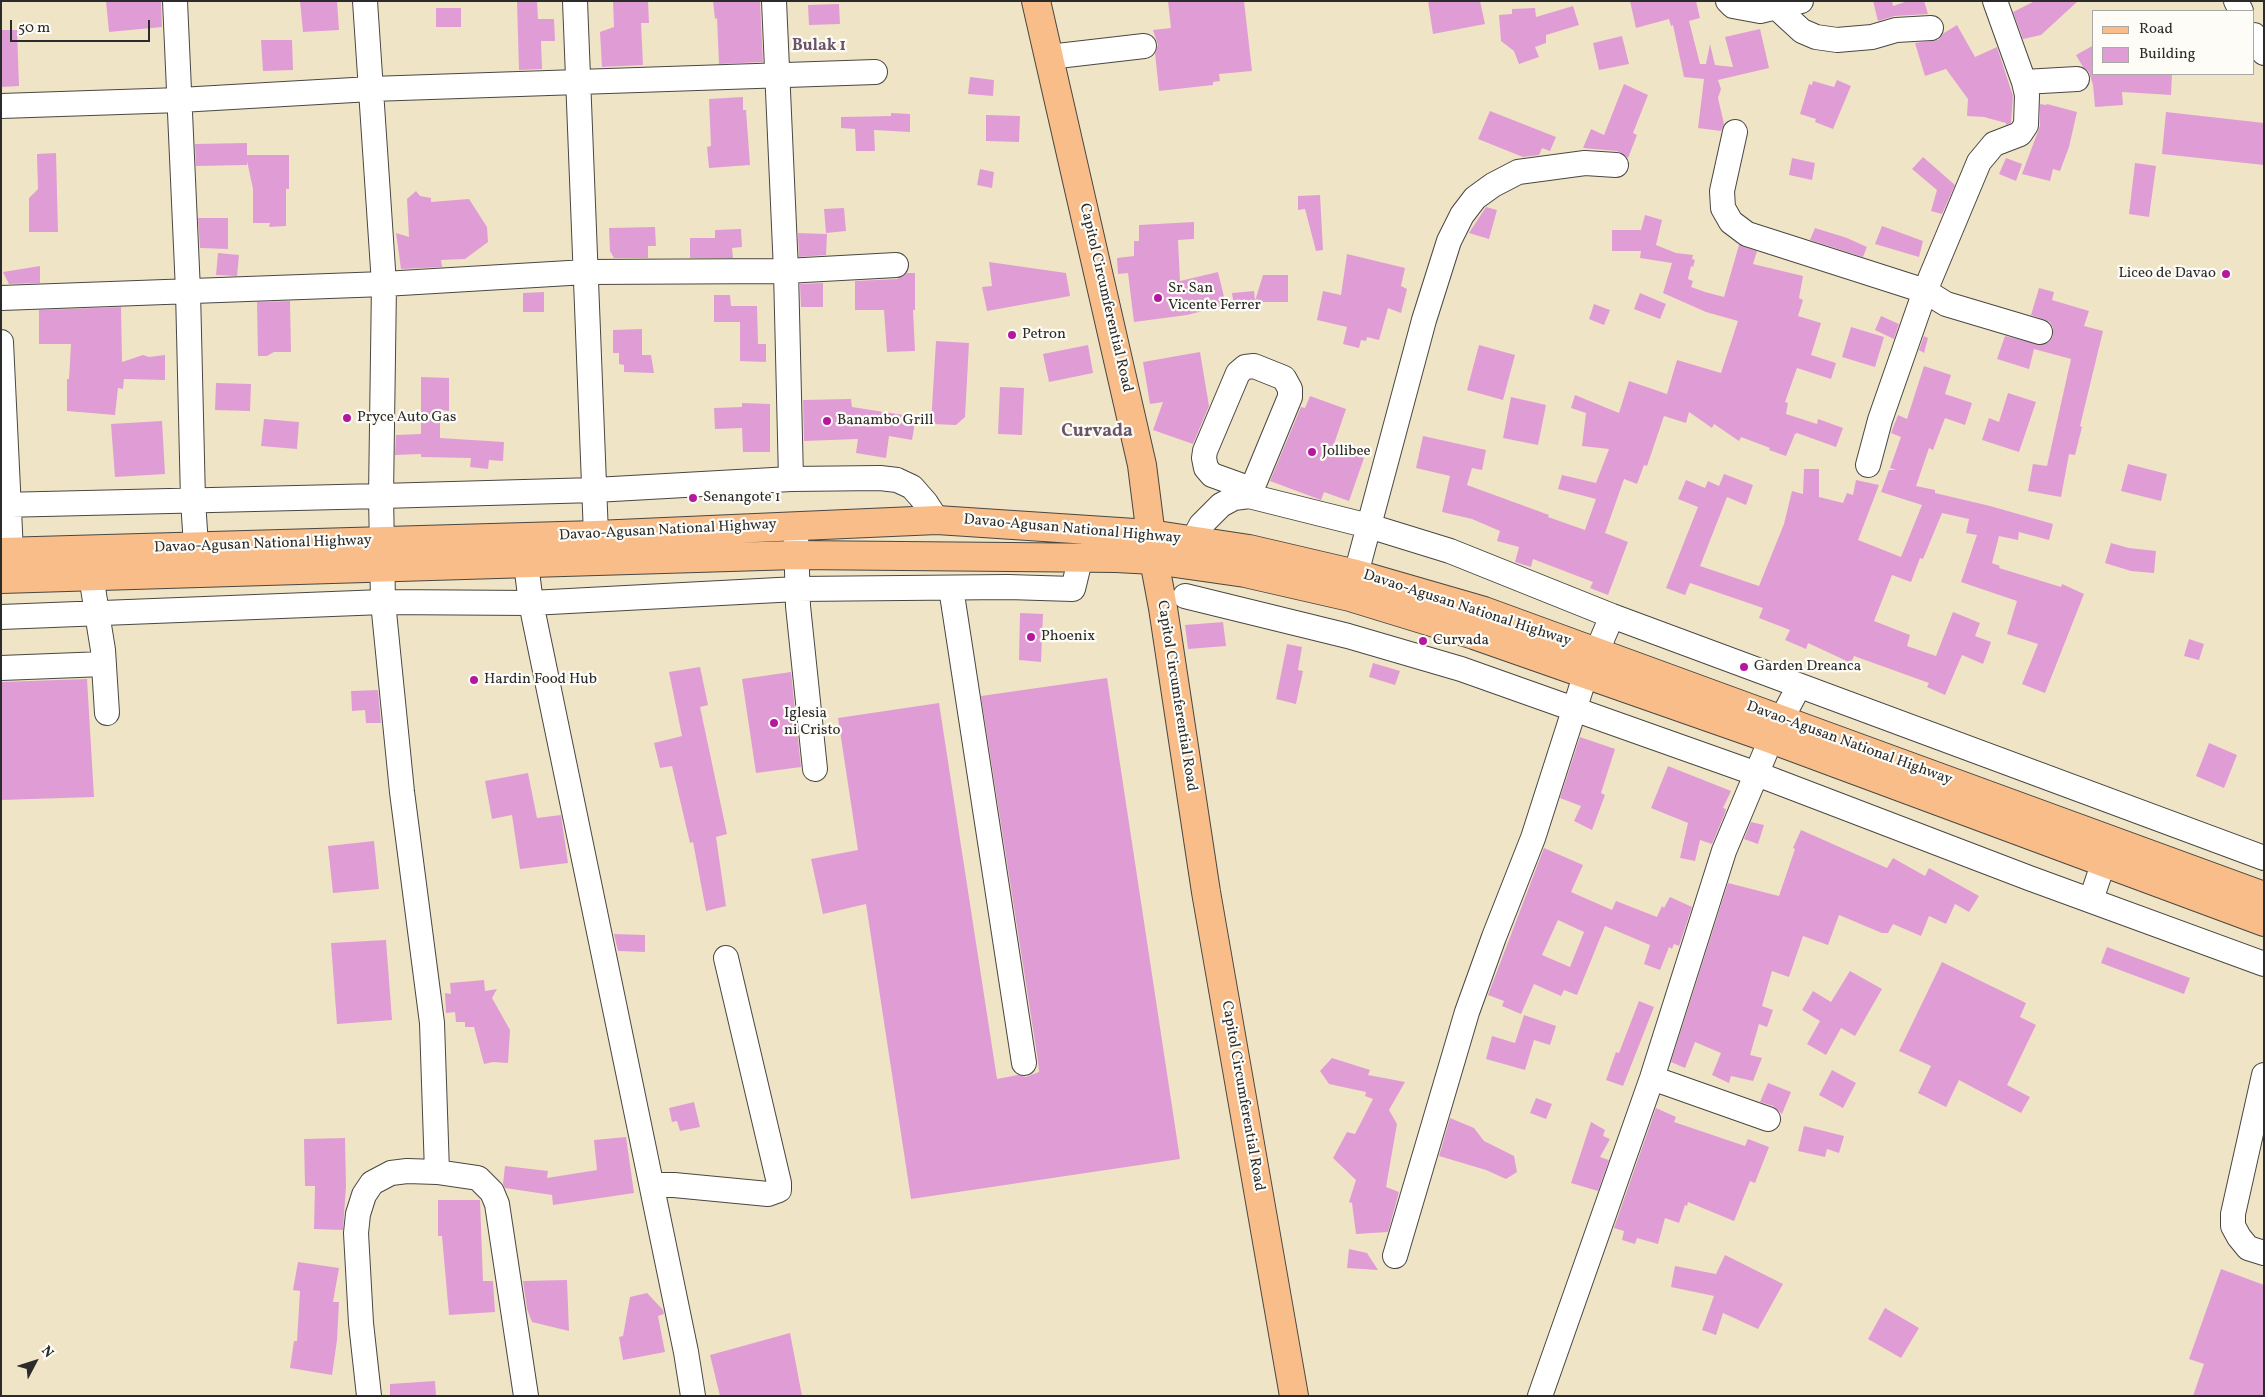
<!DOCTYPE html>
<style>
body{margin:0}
#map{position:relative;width:2265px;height:1397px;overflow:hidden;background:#f0e4c6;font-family:Vollkorn,serif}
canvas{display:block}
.frame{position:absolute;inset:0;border:2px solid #2b2b2b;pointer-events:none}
.legend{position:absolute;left:2092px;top:10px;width:162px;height:65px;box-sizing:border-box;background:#fdfcf7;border:1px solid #a9a8a5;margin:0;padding:6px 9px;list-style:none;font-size:15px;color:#2b2b2b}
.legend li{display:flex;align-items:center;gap:10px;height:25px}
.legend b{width:25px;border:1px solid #a9a8a5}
.north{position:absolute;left:10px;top:1337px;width:50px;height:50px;-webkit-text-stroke:4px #fdfcf7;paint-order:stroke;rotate:50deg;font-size:14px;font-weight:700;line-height:20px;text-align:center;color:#2b2b2b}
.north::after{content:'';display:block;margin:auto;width:18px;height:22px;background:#2b2b2b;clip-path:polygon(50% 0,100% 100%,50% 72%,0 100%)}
.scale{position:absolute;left:10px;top:20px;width:140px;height:22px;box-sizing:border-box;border:2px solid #2b2b2b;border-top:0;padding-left:6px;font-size:15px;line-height:18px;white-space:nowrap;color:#2b2b2b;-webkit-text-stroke:4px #fdfcf7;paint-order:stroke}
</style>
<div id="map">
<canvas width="2265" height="1397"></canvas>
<div class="frame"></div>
<ul class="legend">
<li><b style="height:6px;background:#f8bd89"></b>Road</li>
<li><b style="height:14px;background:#e09dd5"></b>Building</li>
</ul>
<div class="north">N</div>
<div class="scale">50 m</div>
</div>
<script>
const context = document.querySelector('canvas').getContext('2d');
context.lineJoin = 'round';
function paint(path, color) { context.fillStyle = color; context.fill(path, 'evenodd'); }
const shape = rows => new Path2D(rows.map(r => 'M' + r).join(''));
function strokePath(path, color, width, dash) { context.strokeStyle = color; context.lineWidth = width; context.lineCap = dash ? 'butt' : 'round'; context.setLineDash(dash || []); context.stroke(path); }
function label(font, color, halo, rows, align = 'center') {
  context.font = font + ' Vollkorn,serif'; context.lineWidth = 4.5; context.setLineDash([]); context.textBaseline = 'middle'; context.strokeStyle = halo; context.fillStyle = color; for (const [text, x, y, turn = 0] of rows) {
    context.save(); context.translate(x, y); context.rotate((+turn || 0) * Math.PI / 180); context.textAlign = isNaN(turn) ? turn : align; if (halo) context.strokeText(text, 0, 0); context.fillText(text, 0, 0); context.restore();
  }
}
paint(shape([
 [106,1,161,1,162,27,109,32],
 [300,1,337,1,339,30,303,32],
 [517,1,537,1,538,19,554,19,555,41,541,41,542,69,519,70],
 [613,1,648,1,649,23,641,23,643,65,602,67,600,32,614,27],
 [713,1,760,1,763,62,719,64,717,18,715,19],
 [1168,1,1244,1,1252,71,1219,74,1220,81,1213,82,1213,85,1159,91,1155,53,1158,45,1153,30,1171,28],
 [1428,1,1480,1,1485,24,1433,34],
 [1630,1,1696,1,1700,18,1689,21,1700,64,1706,64,1710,44,1715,65,1733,67,1725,37,1760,29,1769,68,1718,80,1721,89,1718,98,1724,124,1721,131,1698,128,1704,79,1684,77,1673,25,1671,26,1669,19,1636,28],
 [1873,1,1892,1,1893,6,1908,1,1924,1,1928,14,1895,16,1878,21],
 [2035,1,2078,1,2041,35,2023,39,2013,12],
 [839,4,840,24,809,25,808,5],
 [1573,6,1579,25,1546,35,1546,43,1535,47,1539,57,1519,64,1514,51,1501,41,1499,15,1512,14,1512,9,1535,8,1536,17],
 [436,8,461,8,461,27,436,27],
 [1957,25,1975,57,1997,47,2013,96,2011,123,2006,125,2006,123,1984,117,1967,116,1968,99,1946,69,1925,76,1915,43,1938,40,1944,33],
 [1,30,17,30,19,86,1,87],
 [1622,36,1629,64,1599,70,1593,43],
 [261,40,292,40,293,70,263,71],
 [2094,45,2094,74,2172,74,2171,95,2122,92,2123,105,2095,107,2093,85,2089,72,2083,67,2076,55],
 [970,77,994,80,993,96,968,94],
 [1837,80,1851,86,1833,129,1815,122,1816,119,1800,114,1809,84,1812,85,1813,81,1834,87],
 [1624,84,1648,95,1633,133,1637,135,1628,158,1617,151,1583,148,1591,129,1604,135],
 [743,97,743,110,746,110,750,165,709,168,707,147,711,146,709,99],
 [2040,104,2046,105,2047,104,2077,112,2069,147,2060,171,2053,169,2050,181,2022,174,2040,126],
 [1490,111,1556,137,1550,151,1542,148,1539,155,1523,157,1478,139],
 [2166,112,2264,123,2264,165,2162,154],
 [891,113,910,114,910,132,874,130,875,151,856,151,855,129,841,128,841,117,891,116],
 [986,115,1020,116,1019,142,986,141],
 [247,143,247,155,289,155,289,189,286,189,286,226,269,227,270,223,253,223,253,189,247,161,247,165,196,166,195,144],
 [56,153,58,232,29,232,29,198,38,189,37,154],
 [1923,157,1955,185,1942,214,1931,211,1937,190,1912,169],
 [1792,158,1815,163,1812,180,1789,175],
 [2006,158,2022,164,2016,181,1999,174],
 [2135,163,2156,166,2149,217,2129,214],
 [980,169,994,172,992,188,977,185],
 [416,191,420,196,431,198,431,202,469,199,487,227,488,242,465,259,441,260,442,267,401,269,396,233,409,237,407,199],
 [1320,195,1323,250,1316,251,1305,209,1298,210,1298,196],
 [1486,207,1497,210,1489,239,1469,233],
 [844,208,846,231,826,233,824,209],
 [1645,215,1662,220,1656,245,1676,253,1693,255,1692,259,1695,260,1693,267,1691,266,1688,279,1693,281,1691,287,1705,292,1724,297,1739,245,1757,251,1753,264,1803,276,1799,298,1803,300,1798,316,1821,323,1811,355,1836,363,1831,379,1797,368,1785,402,1788,403,1786,414,1817,424,1818,419,1843,428,1836,447,1797,433,1795,434,1786,456,1769,450,1770,448,1741,437,1739,441,1714,424,1712,428,1689,412,1686,423,1664,416,1647,466,1644,465,1637,484,1624,479,1605,533,1628,542,1608,595,1590,588,1593,582,1533,559,1531,567,1515,562,1519,547,1497,541,1500,531,1472,519,1442,512,1450,476,1416,468,1423,436,1486,450,1482,470,1472,468,1467,485,1549,515,1548,517,1585,530,1596,499,1558,489,1562,475,1596,483,1609,449,1582,446,1586,413,1571,408,1575,395,1619,413,1629,381,1667,394,1677,360,1721,373,1738,321,1706,312,1663,293,1672,263,1640,258,1641,251,1612,251,1612,230,1641,230],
 [198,218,228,218,228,249,200,248],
 [1194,222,1194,239,1178,240,1180,281,1218,272,1226,305,1187,315,1134,322,1128,273,1118,274,1117,258,1134,256,1134,241,1139,241,1139,225],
 [1882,226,1923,241,1919,257,1875,244],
 [655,227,656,246,648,246,648,258,614,258,610,251,609,228],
 [1815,228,1847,238,1867,247,1863,257,1810,240],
 [741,229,742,247,732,248,733,258,690,258,690,238,715,238,715,230],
 [798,233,827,234,826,255,799,257],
 [218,253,239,255,237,276,216,275],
 [1347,254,1405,268,1401,286,1407,289,1401,313,1388,308,1379,340,1367,337,1366,341,1361,340,1359,348,1343,344,1347,327,1317,320,1323,291,1341,295],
 [989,262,1066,273,1070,296,987,311,982,287,992,286],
 [40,266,40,283,9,284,3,272],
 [907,273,915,273,915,310,913,310,915,351,887,352,884,310,855,310,855,281,897,279],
 [1263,275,1288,275,1288,302,1255,302,1256,305,1234,307,1232,293,1254,291,1255,301],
 [823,283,823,307,801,307,800,284],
 [2039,288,2054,292,2052,300,2089,311,2084,326,2103,331,2080,426,2082,427,2075,455,2069,454,2061,497,2028,491,2033,464,2047,466,2071,359,2034,349,2029,369,1997,359,2005,336,2043,345,2049,342,2053,336,2053,328,2050,322,2031,315],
 [544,292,544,312,523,312,523,293],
 [1640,293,1666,304,1660,319,1634,309],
 [714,295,730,295,731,306,757,306,758,344,766,344,766,362,740,361,740,322,714,322],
 [290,301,291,352,274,352,267,356,258,356,257,302],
 [1594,304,1610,310,1604,325,1589,319],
 [121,307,122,362,143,355,149,357,165,355,165,380,124,379,123,389,118,388,115,415,67,411,67,379,69,379,71,344,39,344,39,310],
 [1881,316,1899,324,1894,339,1875,330],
 [1851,327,1884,337,1875,367,1842,357],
 [642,329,642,355,651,355,654,373,624,372,624,365,619,364,619,353,613,353,613,330],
 [1924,336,1928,338,1924,353,1919,350],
 [936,341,969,343,965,417,956,425,931,424],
 [1088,345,1093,373,1049,382,1043,354],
 [1479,345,1515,355,1503,400,1467,390],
 [1200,352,1209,406,1193,444,1153,430,1163,402,1150,404,1143,362],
 [1924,366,1951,375,1945,394,1972,403,1965,425,1945,418,1933,450,1929,448,1916,486,1935,490,1935,493,1990,506,2053,524,2049,540,2019,532,2018,540,1999,536,1992,563,2000,566,1999,568,2061,587,2062,584,2084,594,2045,693,2022,684,2038,644,2007,634,2017,601,1961,582,1977,535,1966,533,1969,519,1942,513,1923,559,1920,558,1911,582,1892,575,1874,621,1910,635,1907,646,1936,656,1953,612,1980,623,1975,636,1991,642,1983,664,1962,655,1945,695,1927,687,1929,683,1854,656,1851,663,1808,643,1806,649,1785,640,1790,630,1759,618,1763,608,1690,583,1685,595,1666,588,1698,507,1678,499,1686,480,1705,488,1708,481,1719,486,1724,474,1753,485,1746,505,1727,497,1700,566,1759,586,1784,524,1792,491,1803,494,1804,469,1819,469,1819,497,1843,503,1847,493,1853,495,1856,480,1879,485,1858,540,1901,557,1922,505,1881,492,1889,470,1896,470,1890,468,1901,437,1891,433,1898,415,1907,419],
 [421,377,449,378,449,411,440,410,440,438,504,442,503,461,489,460,488,469,470,467,471,458,421,457,421,454,395,455,396,435,421,434],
 [216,383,251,384,250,411,215,410],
 [1000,387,1024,388,1022,435,998,434],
 [2008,393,2036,402,2019,452,1982,440,1989,418,1999,422],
 [1310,396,1346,409,1333,447,1364,458,1349,501,1324,492,1321,500,1270,481,1301,407,1305,408],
 [1511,397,1546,405,1538,445,1503,438],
 [851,399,852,407,916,417,912,440,889,436,886,458,856,453,858,439,804,441,803,400],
 [742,403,770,404,770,452,743,452,742,428,715,429,714,408,742,407],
 [264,419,299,422,297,449,261,446],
 [162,421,165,474,115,477,111,424],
 [2128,464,2167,474,2161,501,2121,491],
 [2111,543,2129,548,2156,551,2154,573,2131,571,2105,563],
 [1020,613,1043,614,1041,662,1019,660],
 [1223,622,1226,646,1188,649,1185,625],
 [2189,639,2204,644,2199,660,2184,656],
 [1287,644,1302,647,1298,670,1303,671,1296,704,1276,699],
 [1373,663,1400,671,1395,685,1369,677],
 [700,667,708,705,700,707,727,834,716,837,726,906,706,911,693,842,690,843,672,766,660,768,654,743,682,736,669,672],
 [791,672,801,767,756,773,742,679],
 [1107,678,1180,1159,911,1199,866,904,823,914,811,859,858,850,838,718,939,703,997,1079,1018,1075,1026,1077,1039,1072,1038,1061,981,696],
 [87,679,94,797,1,800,1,682],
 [378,690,381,723,366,723,365,710,352,711,351,691],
 [1580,737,1615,749,1601,793,1605,795,1592,830,1574,821,1581,806,1560,798],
 [2209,743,2237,755,2224,788,2196,776],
 [1668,766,1731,791,1723,808,1726,809,1725,813,1712,844,1700,840,1695,861,1680,858,1688,823,1651,808],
 [528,773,537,818,561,815,568,863,520,869,512,815,492,819,485,781],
 [1751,822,1764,825,1758,844,1744,839],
 [1801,830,1887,868,1893,858,1925,876,1929,868,1979,896,1969,912,1955,904,1946,924,1929,916,1921,936,1893,924,1888,933,1882,933,1839,915,1828,945,1803,936,1789,977,1772,971,1762,1006,1773,1010,1767,1027,1759,1024,1750,1055,1762,1058,1753,1081,1731,1076,1729,1083,1712,1075,1721,1053,1695,1042,1685,1068,1671,1062,1728,883,1779,896,1795,849,1793,848],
 [374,841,379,889,333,893,328,846],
 [1544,848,1583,865,1571,892,1612,910,1616,901,1657,917,1662,906,1664,908,1670,897,1692,907,1679,946,1674,944,1672,949,1669,947,1660,970,1644,964,1650,945,1605,926,1577,995,1564,990,1561,996,1534,984,1521,1014,1502,1006,1504,1001,1488,995],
 [1558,920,1584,932,1570,967,1542,955],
 [614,934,645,935,645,952,618,951],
 [386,940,392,1020,337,1024,331,943],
 [2107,947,2190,978,2184,994,2101,963],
 [1942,962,2026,1003,2020,1017,2036,1025,2007,1085,2030,1097,2021,1113,1959,1080,1946,1107,1918,1093,1931,1066,1899,1051],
 [1850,971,1882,989,1855,1036,1841,1028,1826,1055,1807,1044,1820,1021,1802,1010,1813,991,1831,1002],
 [484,980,485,991,497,989,492,998,510,1030,508,1063,493,1062,484,1064,474,1027,465,1027,465,1022,456,1022,455,1012,446,1013,445,993,451,994,450,983],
 [1639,1001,1654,1007,1623,1086,1606,1080,1616,1052,1619,1053],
 [1524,1015,1556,1026,1550,1045,1534,1040,1525,1070,1486,1059,1492,1036,1515,1043],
 [1332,1058,1370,1070,1368,1075,1405,1082,1389,1110,1397,1124,1386,1187,1399,1192,1388,1232,1356,1234,1352,1203,1349,1202,1356,1180,1333,1158,1347,1132,1355,1134,1373,1099,1365,1096,1366,1092,1329,1084,1320,1071],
 [1832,1070,1856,1083,1843,1108,1819,1095],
 [1768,1083,1791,1092,1782,1114,1773,1106,1760,1102],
 [1536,1098,1552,1104,1546,1119,1530,1113],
 [694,1102,700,1127,680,1131,677,1121,672,1122,669,1108],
 [1656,1108,1676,1117,1674,1122,1745,1146,1748,1139,1769,1147,1755,1183,1750,1181,1734,1221,1688,1202,1687,1206,1685,1205,1679,1223,1665,1218,1658,1244,1637,1238,1635,1244,1622,1240,1624,1231,1614,1228],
 [1450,1118,1474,1128,1484,1141,1514,1156,1517,1172,1506,1179,1486,1170,1439,1156],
 [1591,1122,1605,1130,1603,1136,1610,1139,1600,1157,1609,1160,1598,1191,1571,1183],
 [1804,1126,1844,1136,1839,1153,1827,1149,1825,1157,1798,1151],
 [626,1137,634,1193,553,1205,552,1195,505,1188,503,1184,505,1166,548,1171,547,1178,597,1170,594,1140],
 [345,1138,346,1186,343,1230,314,1229,315,1186,305,1186,304,1139],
 [438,1200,480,1200,483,1281,493,1281,495,1312,449,1315,442,1236,438,1236],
 [1349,1249,1367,1253,1378,1270,1347,1268],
 [1725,1255,1783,1284,1758,1329,1723,1313,1716,1335,1702,1330,1714,1296,1671,1287,1675,1266,1716,1274],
 [298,1262,339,1268,333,1302,339,1302,337,1340,332,1375,290,1368,294,1341,297,1341,300,1291,293,1290],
 [2221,1269,2264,1285,2264,1396,2193,1396,2204,1364,2189,1359],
 [567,1280,569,1331,532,1322,527,1309,523,1281],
 [647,1293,663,1310,664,1314,658,1316,665,1352,623,1360,619,1337,623,1336,630,1297],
 [1885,1308,1919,1328,1901,1358,1868,1339],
 [790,1333,802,1396,720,1396,710,1355],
 [435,1381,436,1396,390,1396,390,1384]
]), '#e09dd5');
const minor = shape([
 [175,1,188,291,193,500,196,546],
 [365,1,384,284,381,496,383,602,402,792,432,1023,437,1172],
 [575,1,596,535],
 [774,1,786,271,791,479],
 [1728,1,1733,6,1760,11,1801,1],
 [2236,1,2241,11],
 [1777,8,1802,31,1816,37,1837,40,1872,37,1896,30,1931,28],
 [2254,35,2264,53],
 [1049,57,1144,46],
 [2024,82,2077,79],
 [1,106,180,100,371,89,875,72],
 [1735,132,1722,191,1723,208,1731,222,1747,234,1925,291,1946,304,2040,332],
 [1,298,384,284,586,272,786,271,896,265],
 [1,342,11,552],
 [1868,465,1880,420,1925,291,1979,162,1994,144,2020,134,2026,125,2027,95,2024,82,1995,1],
 [1249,496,1290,397,1290,389,1284,378,1254,366,1245,367,1238,373,1205,451,1204,458,1206,468,1212,475,1251,489],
 [1,505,381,496,595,490,791,479,880,478,897,480,912,487,926,503,937,520],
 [796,536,798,606,815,769],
 [1193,540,1201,525,1221,505,1234,498,1249,496,1369,526,1450,551,1612,616,2264,858],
 [526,564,531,603,686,1352,693,1396],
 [1356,574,1424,320,1449,241,1462,215,1475,198,1493,185,1518,172,1585,163,1616,165],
 [91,576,103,650,107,713],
 [951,588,1024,1063],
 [1185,596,1348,636,1461,669,1757,774,2029,878,2264,964],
 [1,617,383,602,531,603,797,589,1008,587,1073,589,1081,556],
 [1597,651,1612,616],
 [1,668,104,664],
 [2091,900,2103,864],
 [2264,1075,2233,1214,2233,1226,2239,1237,2248,1248,2264,1253],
 [1652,1078,1768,1119],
 [652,1185,674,1185,768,1194,779,1190,779,1183,726,958],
 [1395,1256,1467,1012,1494,937,1533,838,1586,673],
 [369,1396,361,1323,356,1233,358,1214,364,1195,372,1183,391,1173,407,1171,437,1172,478,1178,492,1192,497,1204,526,1396],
 [1540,1396,1652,1078,1724,851,1771,739,1799,686]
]);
const major = shape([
 [1036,1,1142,465,1154,560,1163,608,1206,892,1294,1396]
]);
const highway = shape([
 [1,552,596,535,937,520,1150,534,1249,549,1356,574,1484,611,2264,896],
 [1,579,796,555,1116,558,1154,560,1245,573,1350,597,1474,635,1771,739,2264,922]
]);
strokePath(minor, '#494742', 26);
strokePath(major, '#494742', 30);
strokePath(highway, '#494742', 30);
strokePath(minor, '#fff', 24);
strokePath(major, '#f8bd89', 28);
strokePath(highway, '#f8bd89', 28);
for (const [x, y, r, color] of [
 [2226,274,5,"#b5179e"],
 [1158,298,5,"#b5179e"],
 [1012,335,5,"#b5179e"],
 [347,418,5,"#b5179e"],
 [827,421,5,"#b5179e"],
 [1312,452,5,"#b5179e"],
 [693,498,5,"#b5179e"],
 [1031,637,5,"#b5179e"],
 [1423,641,5,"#b5179e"],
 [1744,667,5,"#b5179e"],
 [474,680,5,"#b5179e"],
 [774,723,5,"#b5179e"]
]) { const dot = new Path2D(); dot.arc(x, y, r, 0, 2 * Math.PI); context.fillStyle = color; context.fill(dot); strokePath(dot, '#fdfcf7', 2); }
label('15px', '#2b2b2b', '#fdfcf7', [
 ["Liceo de Davao",2216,274,"right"],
 ["Sr. San",1168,289],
 ["Vicente Ferrer",1168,306],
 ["Petron",1022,335],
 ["Pryce Auto Gas",357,418],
 ["Banambo Grill",837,421],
 ["Jollibee",1322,452],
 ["Senangote 1",703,498],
 ["Phoenix",1041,637],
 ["Curvada",1433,641],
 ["Garden Dreanca",1754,667],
 ["Hardin Food Hub",484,680],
 ["Iglesia",784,714],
 ["ni Cristo",784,731]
], 'left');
label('15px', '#2b2b2b', '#fdfcf7', [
 ["Capitol Circumferential Road",1105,298,77],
 ["Davao-Agusan National Highway",1072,530,5],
 ["Davao-Agusan National Highway",668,531,-3],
 ["Davao-Agusan National Highway",263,545,-2],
 ["Davao-Agusan National Highway",1467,609,18],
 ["Capitol Circumferential Road",1176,696,81],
 ["Davao-Agusan National Highway",1849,744,20],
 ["Capitol Circumferential Road",1242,1096,80]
]);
label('bold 16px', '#6a5366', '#fdfcf7', [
 ["Bulak 1",819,47]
]);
label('bold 18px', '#6a5366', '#fdfcf7', [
 ["Curvada",1097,433]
]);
</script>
